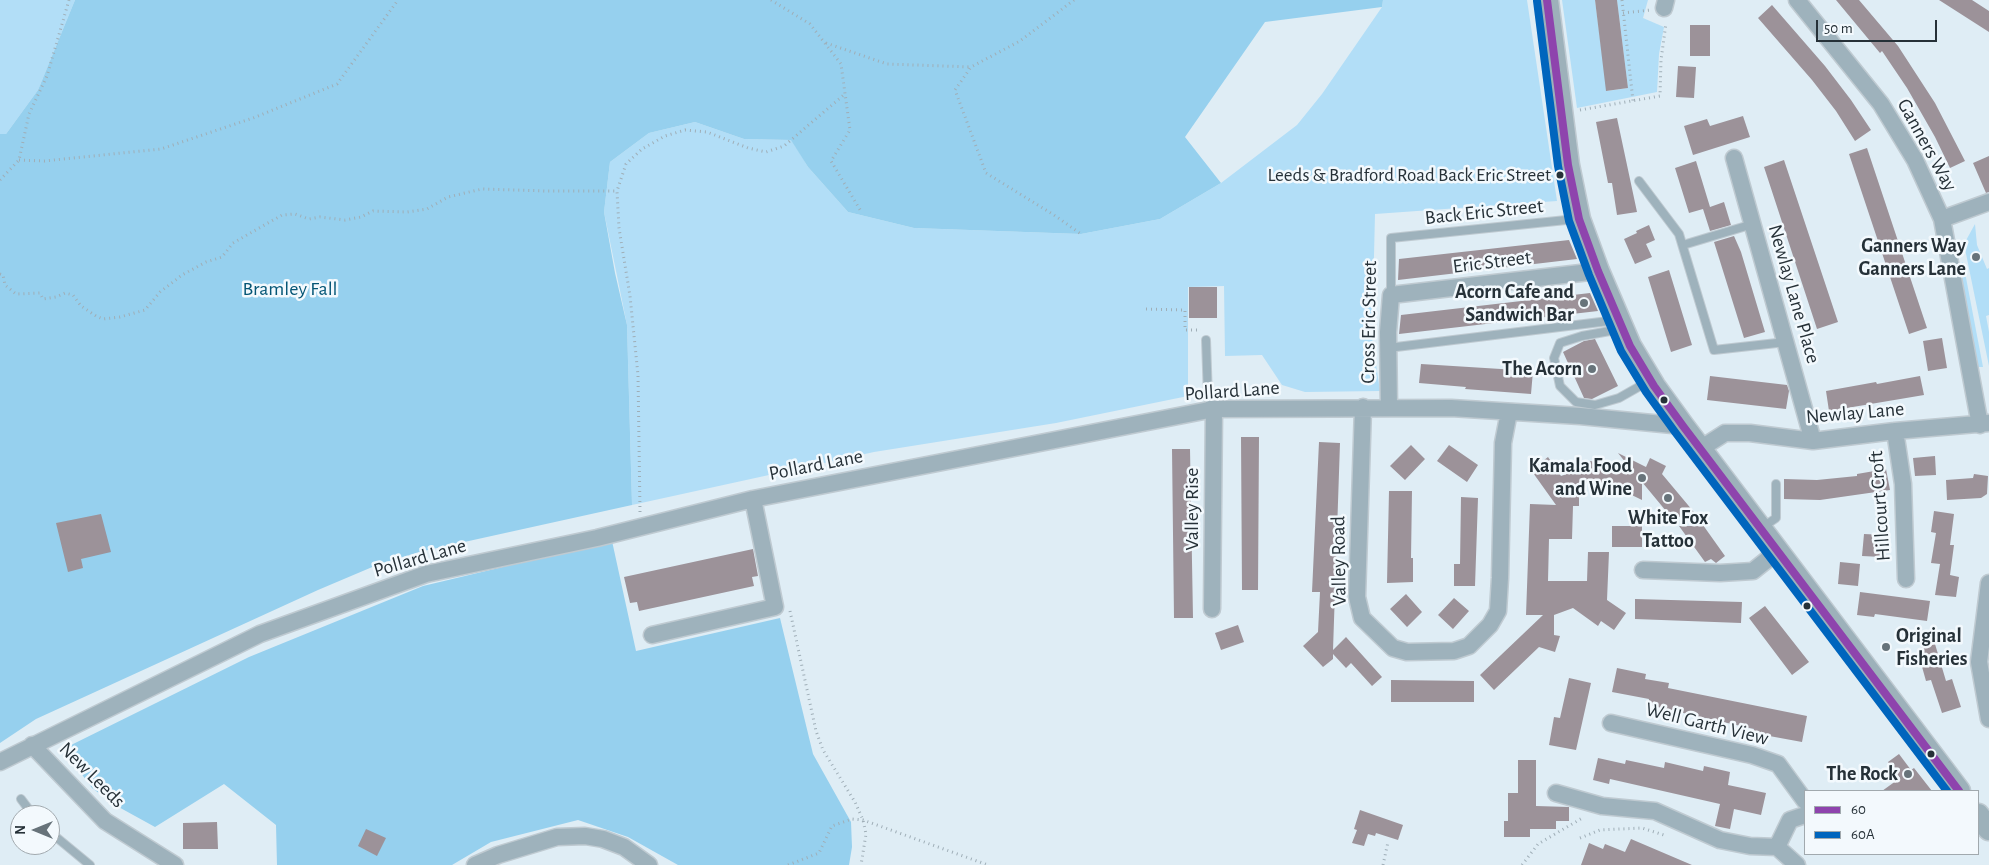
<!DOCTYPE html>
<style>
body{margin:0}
#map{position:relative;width:1989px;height:865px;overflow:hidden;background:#dfedf5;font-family:"Alegreya Sans",sans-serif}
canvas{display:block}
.legend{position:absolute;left:1804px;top:790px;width:175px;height:65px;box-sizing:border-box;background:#f3f9fd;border:1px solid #a1a9ae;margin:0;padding:6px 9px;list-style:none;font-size:15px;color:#263138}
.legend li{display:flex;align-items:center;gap:10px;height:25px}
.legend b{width:25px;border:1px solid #a1a9ae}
.north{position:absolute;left:10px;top:805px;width:50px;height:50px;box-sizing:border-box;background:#f3f9fd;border:1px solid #a1a9ae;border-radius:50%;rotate:270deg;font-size:14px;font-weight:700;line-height:20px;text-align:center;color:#263138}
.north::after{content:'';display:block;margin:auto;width:18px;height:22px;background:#67737a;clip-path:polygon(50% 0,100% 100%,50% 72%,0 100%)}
.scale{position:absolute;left:1816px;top:20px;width:121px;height:22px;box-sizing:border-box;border:2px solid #263138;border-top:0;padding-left:6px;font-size:15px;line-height:18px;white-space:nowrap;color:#263138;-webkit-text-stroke:4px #f3f9fd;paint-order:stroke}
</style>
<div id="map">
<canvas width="1989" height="865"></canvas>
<ul class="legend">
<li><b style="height:6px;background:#8e44ad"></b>60</li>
<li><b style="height:6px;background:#0065bd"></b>60A</li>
</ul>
<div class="north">N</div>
<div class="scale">50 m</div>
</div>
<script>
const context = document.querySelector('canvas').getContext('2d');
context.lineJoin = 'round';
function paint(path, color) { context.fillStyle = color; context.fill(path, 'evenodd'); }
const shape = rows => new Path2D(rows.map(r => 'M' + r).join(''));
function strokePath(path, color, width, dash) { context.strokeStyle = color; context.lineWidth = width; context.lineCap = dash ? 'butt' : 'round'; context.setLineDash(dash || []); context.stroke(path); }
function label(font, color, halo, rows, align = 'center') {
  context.font = font + ' "Alegreya Sans",sans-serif'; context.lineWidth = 5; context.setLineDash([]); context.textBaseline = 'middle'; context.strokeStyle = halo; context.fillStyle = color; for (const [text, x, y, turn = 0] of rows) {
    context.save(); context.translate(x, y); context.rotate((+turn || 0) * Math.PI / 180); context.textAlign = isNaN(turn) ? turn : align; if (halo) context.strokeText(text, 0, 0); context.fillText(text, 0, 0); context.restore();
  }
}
paint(shape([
 [0,0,75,0,38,90,6,134,0,134],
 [1383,0,1527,0,1557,201,1375,214,1372,338,1380,391,1305,392,1282,385,1262,355,1225,356,1224,286,1188,287,1188,396,1056,423,874,452,632,505,627,325,604,212,610,162,649,133,695,122,744,139,792,140,808,167,848,212,914,228,1081,234,1160,219,1221,183,1297,125,1322,94,1382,7],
 [1562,0,1595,0,1607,91,1628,88,1617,0,1648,0,1643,18,1664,27,1659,54,1657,92,1577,108],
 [1975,224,1977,245,1987,269,1989,268,1989,315,1986,316,1989,332,1989,366,1964,244],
 [1963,262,1983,367,1976,367,1956,264]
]), '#b2def7');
paint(shape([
 [75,0,1383,0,1382,7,1265,22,1185,137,1221,183,1160,219,1081,234,914,228,848,212,808,167,791,140,744,139,695,122,649,133,610,162,604,212,615,273,627,325,632,505,419,552,377,565,318,590,36,719,0,743,0,134,6,134,38,90],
 [612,541,636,651,780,618,813,754,851,822,852,847,849,865,678,865,628,837,578,820,491,842,452,865,277,865,276,825,224,784,155,827,115,805,92,788,63,749,249,657,423,586]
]), '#96d0ee');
paint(shape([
 [1595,0,1617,0,1628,88,1606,91],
 [1836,0,1859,0,1898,46,1935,103,1965,161,1950,168,1935,137,1907,88,1882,51,1880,53],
 [1939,0,1972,0,1989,11,1989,32],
 [1772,5,1825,66,1851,100,1871,130,1855,141,1836,111,1812,80,1758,18],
 [1690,25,1710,25,1710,56,1690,56],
 [1678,66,1696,67,1694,98,1676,97],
 [1743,116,1750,137,1693,155,1684,126,1707,119,1710,126],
 [1617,118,1637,212,1617,215,1612,183,1608,183,1596,122],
 [1867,148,1927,328,1909,334,1849,154],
 [1989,156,1989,192,1986,193,1973,163],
 [1784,160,1838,322,1817,329,1764,167],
 [1696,161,1710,207,1724,202,1731,225,1710,231,1703,209,1689,213,1675,168],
 [1649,225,1655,240,1646,244,1652,257,1635,264,1624,239,1637,233,1636,231],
 [1734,236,1741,252,1765,332,1744,338,1714,242],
 [1569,240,1577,259,1398,280,1399,259],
 [1669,270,1692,345,1671,352,1648,277],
 [1189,287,1217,287,1217,318,1189,318],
 [1590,293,1598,311,1399,334,1401,315],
 [1942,338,1947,368,1928,371,1923,341],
 [1595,339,1618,386,1592,399,1584,398,1563,352,1584,341],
 [1421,364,1533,371,1531,394,1465,389,1466,387,1419,383],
 [1710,376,1787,385,1789,391,1786,409,1707,400],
 [1920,376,1924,395,1829,411,1826,391,1876,382,1877,384],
 [1241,437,1259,437,1258,590,1242,590],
 [1319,442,1340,443,1333,650,1346,637,1382,677,1372,686,1351,663,1346,668,1333,654,1333,659,1323,667,1303,646,1318,632,1320,592,1312,592],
 [1411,445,1425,459,1405,480,1390,466],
 [1449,445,1478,465,1467,482,1437,461],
 [1172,449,1190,449,1193,618,1174,618],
 [1618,453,1646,467,1650,458,1666,466,1662,474,1693,511,1725,556,1716,563,1711,559,1705,562,1679,526,1699,526,1666,511,1642,482,1642,500,1609,484,1579,482,1579,506,1573,506,1572,539,1549,539,1548,581,1587,581,1588,552,1609,552,1607,600,1626,613,1614,630,1601,621,1598,626,1573,608,1554,615,1554,635,1560,636,1555,652,1539,647,1494,690,1480,675,1543,615,1526,615,1530,504,1556,505,1531,470,1548,457,1561,476,1586,467,1587,461,1626,463],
 [1935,456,1936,475,1915,476,1913,458],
 [1886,469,1890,490,1820,500,1784,499,1784,479,1817,480,1857,476,1857,474],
 [1974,474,1988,476,1987,494,1981,498,1947,500,1946,480,1973,478],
 [1389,491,1412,491,1411,558,1413,558,1413,582,1387,583],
 [1461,497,1478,498,1475,586,1454,586,1454,564,1460,564],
 [1934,511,1954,514,1950,545,1954,545,1950,575,1959,577,1956,597,1935,595,1940,564,1931,563,1936,533,1931,532],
 [101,514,111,552,81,559,83,568,68,572,56,523],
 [1612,526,1642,526,1642,547,1612,547],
 [1864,534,1884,535,1882,557,1862,556],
 [753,549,758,576,752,577,754,586,639,611,637,602,630,603,624,577],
 [1840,562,1860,564,1858,586,1838,584],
 [1860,592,1930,601,1927,621,1875,614,1874,617,1857,615],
 [1406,594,1422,612,1407,627,1390,609],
 [1454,598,1469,611,1453,629,1438,615],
 [1635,599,1742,602,1741,623,1635,619],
 [1765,606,1809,662,1792,675,1749,618],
 [1238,625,1244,642,1221,650,1215,633],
 [1935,644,1946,681,1952,679,1961,707,1942,713,1931,680,1926,681,1917,649],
 [1617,668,1646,674,1645,679,1669,683,1668,688,1807,716,1802,742,1753,733,1754,729,1648,705,1649,699,1612,692],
 [1569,678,1591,683,1576,750,1549,745,1554,717,1560,718],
 [1391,680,1474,681,1474,702,1391,702],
 [1899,754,1911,770,1914,768,1932,791,1882,791,1900,778,1888,762],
 [1598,758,1625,764,1626,760,1664,768,1665,762,1703,771,1704,766,1730,772,1728,785,1766,793,1761,815,1734,809,1730,829,1715,826,1720,804,1610,779,1609,784,1593,780],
 [1518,760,1536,760,1536,806,1569,807,1569,821,1556,821,1556,829,1530,829,1530,837,1504,837,1504,821,1508,821,1508,793,1518,793],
 [1360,810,1403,825,1398,840,1376,833,1375,836,1368,834,1364,846,1352,843,1357,830,1354,829],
 [217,822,218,849,183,849,183,823],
 [366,829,386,838,377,856,358,846],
 [1631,839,1692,865,1581,865,1589,843,1603,849,1605,844,1625,852]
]), '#9c9299');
const lane = shape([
 [1639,181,1679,234,1714,350,1786,342],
 [1683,245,1753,224],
 [1391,295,1391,238,1576,219],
 [1621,329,1582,336,1560,343,1554,358,1560,386,1576,402,1595,405,1619,398,1649,381],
 [1206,340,1208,398,1214,409],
 [1388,348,1617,320],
 [1763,527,1776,518,1776,484],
 [21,799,33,815],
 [50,832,90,865]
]);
const street = shape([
 [1797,0,1881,104,1915,160,1942,219,1980,425],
 [1664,8,1666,0],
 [1734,158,1813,441],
 [1942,219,1989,202],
 [1363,407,1357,597,1362,618,1393,648,1407,652,1454,651,1469,646,1490,625,1498,611,1500,578,1503,443,1509,412],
 [1389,408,1388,332,1391,295,1598,271],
 [1895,431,1903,484,1906,579],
 [1700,449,1725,433,1750,433,1813,441,1895,431,1989,423],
 [1643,570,1720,573,1753,571,1778,551],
 [1989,583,1979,662,1989,719],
 [1212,609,1214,409],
 [652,635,775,607,753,499],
 [1611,723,1752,755,1778,764,1805,801],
 [32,745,105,821,175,865],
 [0,762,260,634,426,574,597,538,753,499,1214,409,1451,408,1580,416,1683,426],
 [1556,793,1602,806,1655,811,1720,840,1750,846,1777,847],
 [475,865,498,855,557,837,585,836,603,839,624,847,649,865],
 [1797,865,1777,847,1790,820,1805,815]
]);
const secondary = shape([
 [1547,0,1568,165,1579,219,1598,271,1630,346,1654,386,1683,426,1959,791],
 [1978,815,1989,829]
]);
strokePath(lane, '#bfcad1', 10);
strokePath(street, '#bfcad1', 19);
strokePath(secondary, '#bfcad1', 25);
strokePath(shape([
 [771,0,810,24,841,64,850,130,831,161,862,213],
 [1074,0,1020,41,971,67,955,90,986,173,1054,215,1081,234],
 [1622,0,1633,101],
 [1623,13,1651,10],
 [826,43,887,64,971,67],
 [1580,110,1660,96,1661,60,1666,23],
 [19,160,44,161,161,149,253,118,337,84,398,0],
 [0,180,19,160,29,114,47,76,69,0],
 [0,274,3,275,5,285,16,294,40,293,43,299,56,297,65,293,73,295,81,306,96,316,103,319,120,317,145,310,160,292,182,275,206,262,222,257,233,243,282,215,295,214,309,219,320,217,345,220,361,217,373,211,407,212,427,209,448,197,482,189,547,191,617,191],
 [1146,309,1185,310,1185,330,1201,330],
 [640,512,638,375,630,296,619,228,617,191,626,164,642,149,665,136,685,130,707,132,748,148,766,152,784,146,845,94],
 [790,611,816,731,823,750,855,802,863,820,866,834,861,865],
 [1580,838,1600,830,1642,828,1667,836],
 [788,865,819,853,832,826,852,819,863,820,988,865],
 [1383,865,1388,842],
 [1522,865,1538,844,1584,817]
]), '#9faeb7', 3, [1, 4]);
strokePath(lane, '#9eb2bc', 8);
strokePath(street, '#9eb2bc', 16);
strokePath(secondary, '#9db1ba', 22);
strokePath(shape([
 [1547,0,1568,165,1579,219,1598,271,1630,346,1654,386,1683,426,1959,791]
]), '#8e44ad', 8);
strokePath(shape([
 [1537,1,1558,166,1569,221,1589,275,1621,351,1646,392,1675,432,1947,791]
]), '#0065bd', 8);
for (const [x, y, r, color] of [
 [1560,175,4.5,"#263138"],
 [1976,257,5,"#67737a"],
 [1584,303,5,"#67737a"],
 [1592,369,5,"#67737a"],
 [1664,400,4.5,"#263138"],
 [1642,478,5,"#67737a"],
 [1668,498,5,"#67737a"],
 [1807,606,4.5,"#263138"],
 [1886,647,5,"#67737a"],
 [1931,754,4.5,"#263138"],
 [1908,774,5,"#67737a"]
]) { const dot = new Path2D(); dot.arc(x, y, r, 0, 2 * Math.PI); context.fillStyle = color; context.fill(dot); strokePath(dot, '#f3f9fd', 2); }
label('19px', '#263138', '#f3f9fd', [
 ["Leeds & Bradford Road Back Eric Street",1551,175]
], 'right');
label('20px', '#263138', '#f3f9fd', [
 ["Ganners Way",1927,145,61],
 ["Back Eric Street",1484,212,-6],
 ["Eric Street",1492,262,-7],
 ["Newlay Lane Place",1794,294,74],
 ["Cross Eric Street",1369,322,-89],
 ["Pollard Lane",1232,391,-4],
 ["Newlay Lane",1855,413,-5],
 ["Pollard Lane",816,465,-11],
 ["Hillcourt Croft",1880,506,-94],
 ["Valley Rise",1192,509,-90],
 ["Pollard Lane",420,558,-16],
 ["Valley Road",1339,561,-91],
 ["Well Garth View",1707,724,14],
 ["New Leeds",92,775,45]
]);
label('bold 20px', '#263138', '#f3f9fd', [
 ["Ganners Way",1966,246],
 ["Ganners Lane",1966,269],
 ["Acorn Cafe and",1574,292],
 ["Sandwich Bar",1574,315],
 ["The Acorn",1582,369],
 ["Kamala Food",1632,466],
 ["and Wine",1632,489],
 ["White Fox",1668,518,"center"],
 ["Tattoo",1668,541,"center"],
 ["Original",1896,636,"left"],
 ["Fisheries",1896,659,"left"],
 ["The Rock",1898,774]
], 'right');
label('20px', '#045575', '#f3f9fd', [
 ["Bramley Fall",290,289]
]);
</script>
